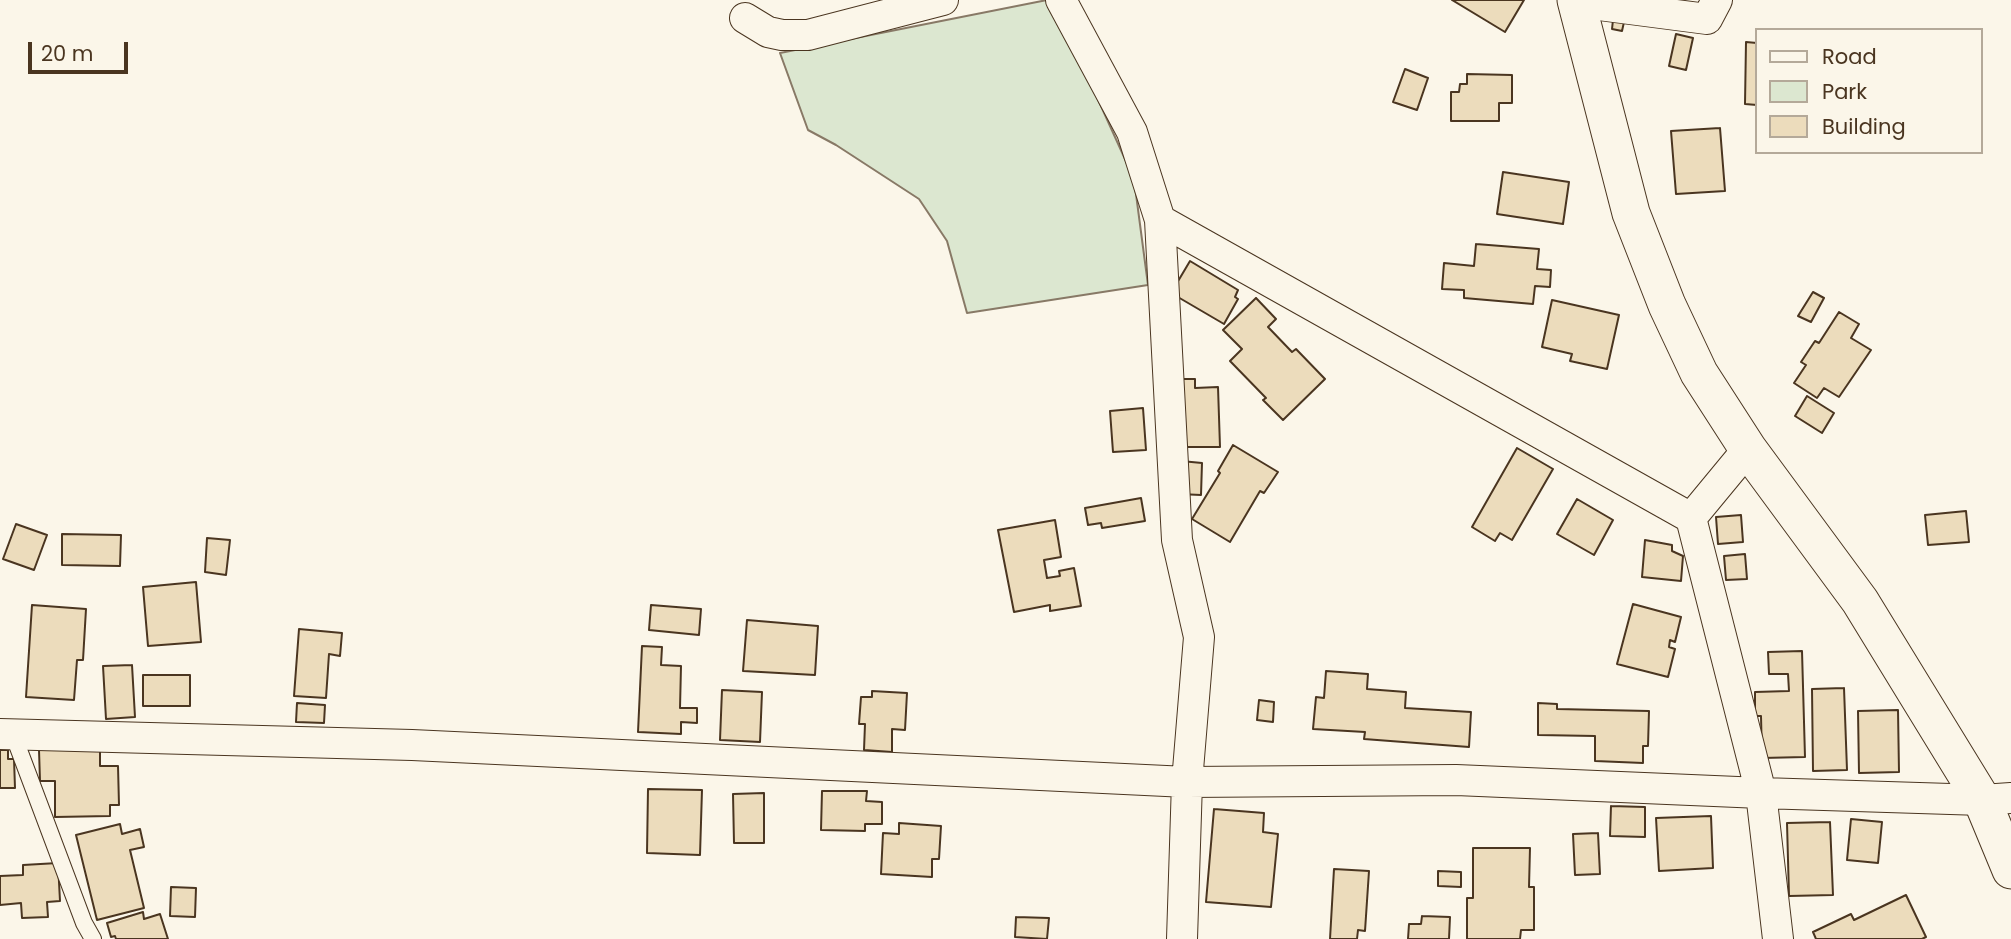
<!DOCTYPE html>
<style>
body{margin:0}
#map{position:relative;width:2011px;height:939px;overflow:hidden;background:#fbf6e9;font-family:Poppins,sans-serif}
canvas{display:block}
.legend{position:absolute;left:1755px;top:28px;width:228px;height:126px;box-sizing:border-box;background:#fbf6e9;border:2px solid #b4a999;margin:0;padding:9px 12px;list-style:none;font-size:21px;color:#4a3520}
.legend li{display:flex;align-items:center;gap:14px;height:35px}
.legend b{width:35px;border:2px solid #b4a999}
.scale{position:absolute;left:28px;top:42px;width:100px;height:32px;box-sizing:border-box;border:4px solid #4a3520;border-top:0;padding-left:9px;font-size:21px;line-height:24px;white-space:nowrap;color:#4a3520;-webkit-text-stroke:5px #fbf6e9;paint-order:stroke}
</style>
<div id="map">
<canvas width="2011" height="939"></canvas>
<ul class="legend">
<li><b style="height:9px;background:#fbf6e9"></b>Road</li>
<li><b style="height:19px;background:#dce7d0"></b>Park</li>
<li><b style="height:19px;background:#ecdcbc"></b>Building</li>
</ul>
<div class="scale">20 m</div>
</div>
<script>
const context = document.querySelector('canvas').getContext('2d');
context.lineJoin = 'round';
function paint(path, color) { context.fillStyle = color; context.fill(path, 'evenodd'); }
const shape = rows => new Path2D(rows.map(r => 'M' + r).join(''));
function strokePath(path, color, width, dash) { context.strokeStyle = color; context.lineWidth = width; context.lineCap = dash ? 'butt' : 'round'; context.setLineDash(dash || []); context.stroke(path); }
const green = shape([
 [1047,0,1072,42,1134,179,1148,285,967,313,947,241,919,199,836,145,808,130,780,53,1047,0]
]);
paint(green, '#dce7d0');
strokePath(green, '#887966', 2);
const building = shape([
 [1452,0,1524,0,1505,32,1452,0],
 [1613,20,1624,22,1622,31,1612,29,1613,20],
 [1676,34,1693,38,1686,70,1669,66,1676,34],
 [1746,42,1757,43,1757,105,1745,104,1746,42],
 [1405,69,1428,78,1417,110,1393,102,1405,69],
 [1467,74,1512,75,1512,103,1499,103,1499,121,1451,121,1451,92,1459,92,1460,84,1467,84,1467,74],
 [1720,128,1725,191,1676,194,1671,131,1720,128],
 [1503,172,1569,182,1563,224,1497,214,1503,172],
 [1476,244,1539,249,1537,269,1551,270,1550,287,1535,286,1533,304,1464,298,1464,290,1442,289,1444,263,1474,266,1476,244],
 [1190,261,1238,290,1235,297,1238,299,1224,324,1171,293,1190,261],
 [1813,292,1824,298,1811,322,1798,316,1813,292],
 [1256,298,1276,319,1268,327,1292,352,1296,349,1325,379,1283,420,1263,400,1266,398,1230,361,1242,349,1223,330,1256,298],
 [1552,300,1619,315,1607,369,1570,361,1572,354,1542,347,1552,300],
 [1839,312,1859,324,1851,338,1871,350,1839,397,1824,388,1817,398,1794,383,1806,365,1801,362,1815,341,1819,343,1839,312],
 [1179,379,1195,379,1195,388,1218,387,1220,447,1180,447,1179,379],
 [1807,396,1834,413,1822,433,1795,416,1807,396],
 [1143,408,1146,450,1113,452,1110,411,1143,408],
 [1233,445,1278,472,1264,493,1260,491,1230,542,1192,519,1220,473,1218,471,1233,445],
 [1517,448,1553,469,1512,540,1500,533,1495,541,1472,527,1517,448],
 [1181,461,1202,463,1201,495,1179,494,1181,461],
 [1141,498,1145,521,1102,528,1101,523,1088,525,1085,508,1141,498],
 [1577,499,1613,520,1594,555,1557,534,1577,499],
 [1966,511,1969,542,1928,545,1925,515,1966,511],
 [1741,515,1743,542,1718,544,1716,517,1741,515],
 [1055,520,1061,557,1044,560,1047,578,1060,576,1059,571,1074,568,1081,606,1050,611,1050,605,1014,612,998,530,1055,520],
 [16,524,47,535,34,570,3,559,16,524],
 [62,534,121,535,120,566,62,565,62,534],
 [207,538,230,540,226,575,205,572,207,538],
 [1645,540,1672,545,1672,551,1683,556,1681,581,1642,577,1645,540],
 [1745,554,1747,579,1726,580,1724,556,1745,554],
 [196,582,201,642,148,646,143,587,196,582],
 [1633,604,1681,617,1675,642,1670,640,1669,647,1675,649,1668,677,1617,664,1633,604],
 [32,605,86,609,83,660,77,660,74,700,26,697,32,605],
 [651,605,701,609,699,635,649,630,651,605],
 [747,620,818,626,815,675,743,671,747,620],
 [299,629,342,633,340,656,329,654,326,698,294,696,299,629],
 [642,646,662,647,661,665,681,666,680,708,697,708,697,723,681,722,681,734,638,732,642,646],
 [1802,651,1805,757,1762,758,1761,716,1755,716,1755,692,1789,691,1788,674,1769,674,1768,652,1802,651],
 [132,665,135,717,106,719,103,666,132,665],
 [1326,671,1368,674,1367,689,1406,692,1405,708,1471,712,1469,747,1364,739,1365,732,1313,729,1316,697,1324,698,1326,671],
 [143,675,190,675,190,706,143,706,143,675],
 [1844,688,1847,770,1813,771,1812,689,1844,688],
 [722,690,762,692,760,742,720,740,722,690],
 [872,691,907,693,905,730,892,729,892,752,864,750,865,724,859,724,861,697,872,697,872,691],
 [1259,700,1274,702,1273,722,1257,720,1259,700],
 [297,703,325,705,324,723,296,722,297,703],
 [1538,703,1557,704,1557,709,1649,711,1648,746,1643,746,1643,763,1595,761,1595,736,1538,735,1538,703],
 [1898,710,1899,772,1859,773,1858,711,1898,710],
 [100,749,100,766,118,766,119,805,110,805,110,816,55,817,55,781,40,781,39,750,100,749],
 [0,750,8,750,8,759,14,759,15,788,0,788,0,750],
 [648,789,702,790,700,855,647,853,648,789],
 [822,791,867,791,866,801,882,802,882,824,865,824,865,831,821,830,822,791],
 [764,793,764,843,734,843,733,794,764,793],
 [1611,806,1645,807,1645,837,1610,836,1611,806],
 [1214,809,1264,813,1263,832,1278,834,1271,907,1206,902,1214,809],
 [1711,816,1713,868,1659,871,1656,818,1711,816],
 [1851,819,1882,822,1878,863,1847,860,1851,819],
 [1830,822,1833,895,1789,896,1787,823,1830,822],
 [899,823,941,826,939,859,932,859,932,877,881,874,883,833,899,834,899,823],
 [120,824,122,834,140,829,144,847,130,850,144,908,97,920,76,835,120,824],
 [1598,833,1600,874,1575,875,1573,834,1598,833],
 [1473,848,1530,848,1529,887,1534,887,1534,930,1521,930,1520,939,1467,939,1467,898,1473,898,1473,848],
 [58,863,60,901,47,902,48,917,22,918,21,903,0,905,0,876,23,875,23,865,58,863],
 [1334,869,1369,871,1365,931,1358,930,1357,939,1330,939,1334,869],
 [1438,871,1461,872,1461,887,1438,886,1438,871],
 [171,887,196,888,195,917,170,916,171,887],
 [1906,895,1926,937,1922,939,1816,939,1813,932,1851,914,1854,920,1906,895],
 [143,912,144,919,160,914,168,939,116,939,115,936,111,937,107,923,143,912],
 [1422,916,1450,917,1449,939,1408,939,1409,924,1421,924,1422,916],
 [1016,917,1049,918,1047,939,1015,937,1016,917]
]);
paint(building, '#ecdcbc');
strokePath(building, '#4a3520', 2);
const service = shape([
 [13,734,84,923,93,939]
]);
const minor = shape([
 [1061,0,1132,132,1160,220],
 [1576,2,1707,19,1717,0],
 [745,18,768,32,782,35,808,35,943,0],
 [1748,449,1691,518,1761,793,1778,939],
 [0,734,412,745,1187,782,1456,780,1761,793,1982,800,2011,798],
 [1182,939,1187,782,1199,637,1177,540,1160,220,1691,518]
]);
const tertiary = shape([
 [1576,0,1631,213,1667,305,1699,373,1748,449,1860,601,1982,800,2011,870]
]);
strokePath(service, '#4a3520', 18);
strokePath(minor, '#4a3520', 32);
strokePath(tertiary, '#4a3520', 39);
strokePath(service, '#fbf6e9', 16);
strokePath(minor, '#fbf6e9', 30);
strokePath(tertiary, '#fbf6e9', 37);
</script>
